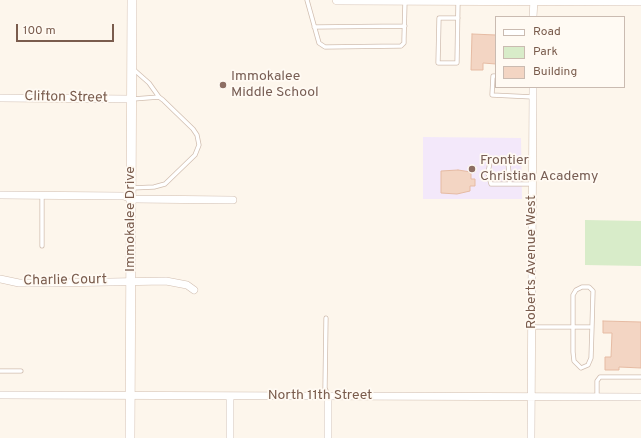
<!DOCTYPE html>
<style>
body{margin:0}
#map{position:relative;width:641px;height:438px;overflow:hidden;background:#fdf6ec;font-family:Overpass,sans-serif}
canvas{display:block}
.legend{position:absolute;left:495px;top:16px;width:130px;height:72px;box-sizing:border-box;background:#fffaf3;border:1px solid #cabbb1;margin:0;padding:5px 7px;list-style:none;font-size:12px;color:#7a5c4d}
.legend li{display:flex;align-items:center;gap:8px;height:20px}
.legend b{width:20px;border:1px solid #cabbb1}
.scale{position:absolute;left:16px;top:24px;width:98px;height:18px;box-sizing:border-box;border:2px solid #7a5c4d;border-top:0;padding-left:5px;font-size:12px;line-height:14px;white-space:nowrap;color:#7a5c4d;-webkit-text-stroke:3px #fffaf3;paint-order:stroke}
</style>
<div id="map">
<canvas width="641" height="438"></canvas>
<ul class="legend">
<li><b style="height:5px;background:#fff"></b>Road</li>
<li><b style="height:11px;background:#d8ecc9"></b>Park</li>
<li><b style="height:11px;background:#f3d5c3"></b>Building</li>
</ul>
<div class="scale">100 m</div>
</div>
<script>
const context = document.querySelector('canvas').getContext('2d');
context.lineJoin = 'round';
function paint(path, color) { context.fillStyle = color; context.fill(path, 'evenodd'); }
const shape = rows => new Path2D(rows.map(r => 'M' + r).join(''));
function strokePath(path, color, width, dash) { context.strokeStyle = color; context.lineWidth = width; context.lineCap = dash ? 'butt' : 'round'; context.setLineDash(dash || []); context.stroke(path); }
function label(font, color, halo, rows, align = 'center') {
  context.font = font + ' Overpass,sans-serif'; context.lineWidth = 3.5; context.setLineDash([]); context.textBaseline = 'middle'; context.strokeStyle = halo; context.fillStyle = color; for (const [text, x, y, turn = 0] of rows) {
    context.save(); context.translate(x, y); context.rotate((+turn || 0) * Math.PI / 180); context.textAlign = isNaN(turn) ? turn : align; if (halo) context.strokeText(text, 0, 0); context.fillText(text, 0, 0); context.restore();
  }
}
paint(shape([
 [423,137,521,138,522,199,423,199]
]), '#f3e8fa');
paint(shape([
 [585,220,641,221,641,266,585,265]
]), '#d8ecc9');
const building = shape([
 [472,34,496,35,496,64,483,63,483,70,471,70,472,34],
 [458,170,471,172,471,179,475,179,475,186,470,186,470,191,457,194,441,193,441,171,458,170],
 [603,321,641,322,641,368,619,367,619,370,605,370,605,357,611,357,612,333,603,333,603,321]
]);
paint(building, '#f3d5c3');
strokePath(building, '#e6bba3', 1);
const lane = shape([
 [307,0,319,43,325,47,401,46,404,43,404,39,405,1],
 [458,18,439,18,438,63,457,63,458,2],
 [314,27,405,26],
 [132,68,149,83,159,97],
 [496,76,493,76,492,95,533,97],
 [510,184,508,163,502,159,494,159,490,162,488,173,491,184,532,184],
 [132,188,154,187,165,184,195,155,199,145,197,135,193,129,163,100,159,97,133,99],
 [42,196,42,246],
 [326,318,325,388,328,396],
 [531,327,592,327,591,358,588,365,581,368,574,361,573,352,573,295,576,290,582,287,589,287,593,291,592,327],
 [0,371,21,371],
 [597,396,597,381,600,377,641,377]
]);
const street = shape([
 [533,17,534,0],
 [0,98,131,99],
 [0,195,124,196,132,199,233,200],
 [0,279,19,283,53,283,166,281,187,285,194,290],
 [0,395,641,397],
 [230,438,230,396],
 [328,438,328,396],
 [531,438,533,87]
]);
const secondary = shape([
 [337,0,641,1],
 [130,438,132,0]
]);
strokePath(lane, '#d1beb0', 5);
strokePath(street, '#d1beb0', 8);
strokePath(secondary, '#d6c0b0', 10);
strokePath(lane, '#fff', 3.5);
strokePath(street, '#fff', 7);
strokePath(secondary, '#fff', 9);
for (const [x, y, r, color] of [
 [223,85,4,"#8d6e63"],
 [472,169,4,"#8d6e63"]
]) { const dot = new Path2D(); dot.arc(x, y, r, 0, 2 * Math.PI); context.fillStyle = color; context.fill(dot); strokePath(dot, '#fffaf3', 1.5); }
label('14px', '#785e54', '#fffaf3', [
 ["Immokalee",231,77],
 ["Middle School",231,93],
 ["Frontier",480,161],
 ["Christian Academy",480,177]
], 'left');
label('14px', '#7a5c4d', '#fffaf3', [
 ["Clifton Street",66,98,1],
 ["Immokalee Drive",131,219,-90],
 ["Roberts Avenue West",532,262,-90],
 ["Charlie Court",65,281,-1],
 ["North 11th Street",320,396]
]);
</script>
